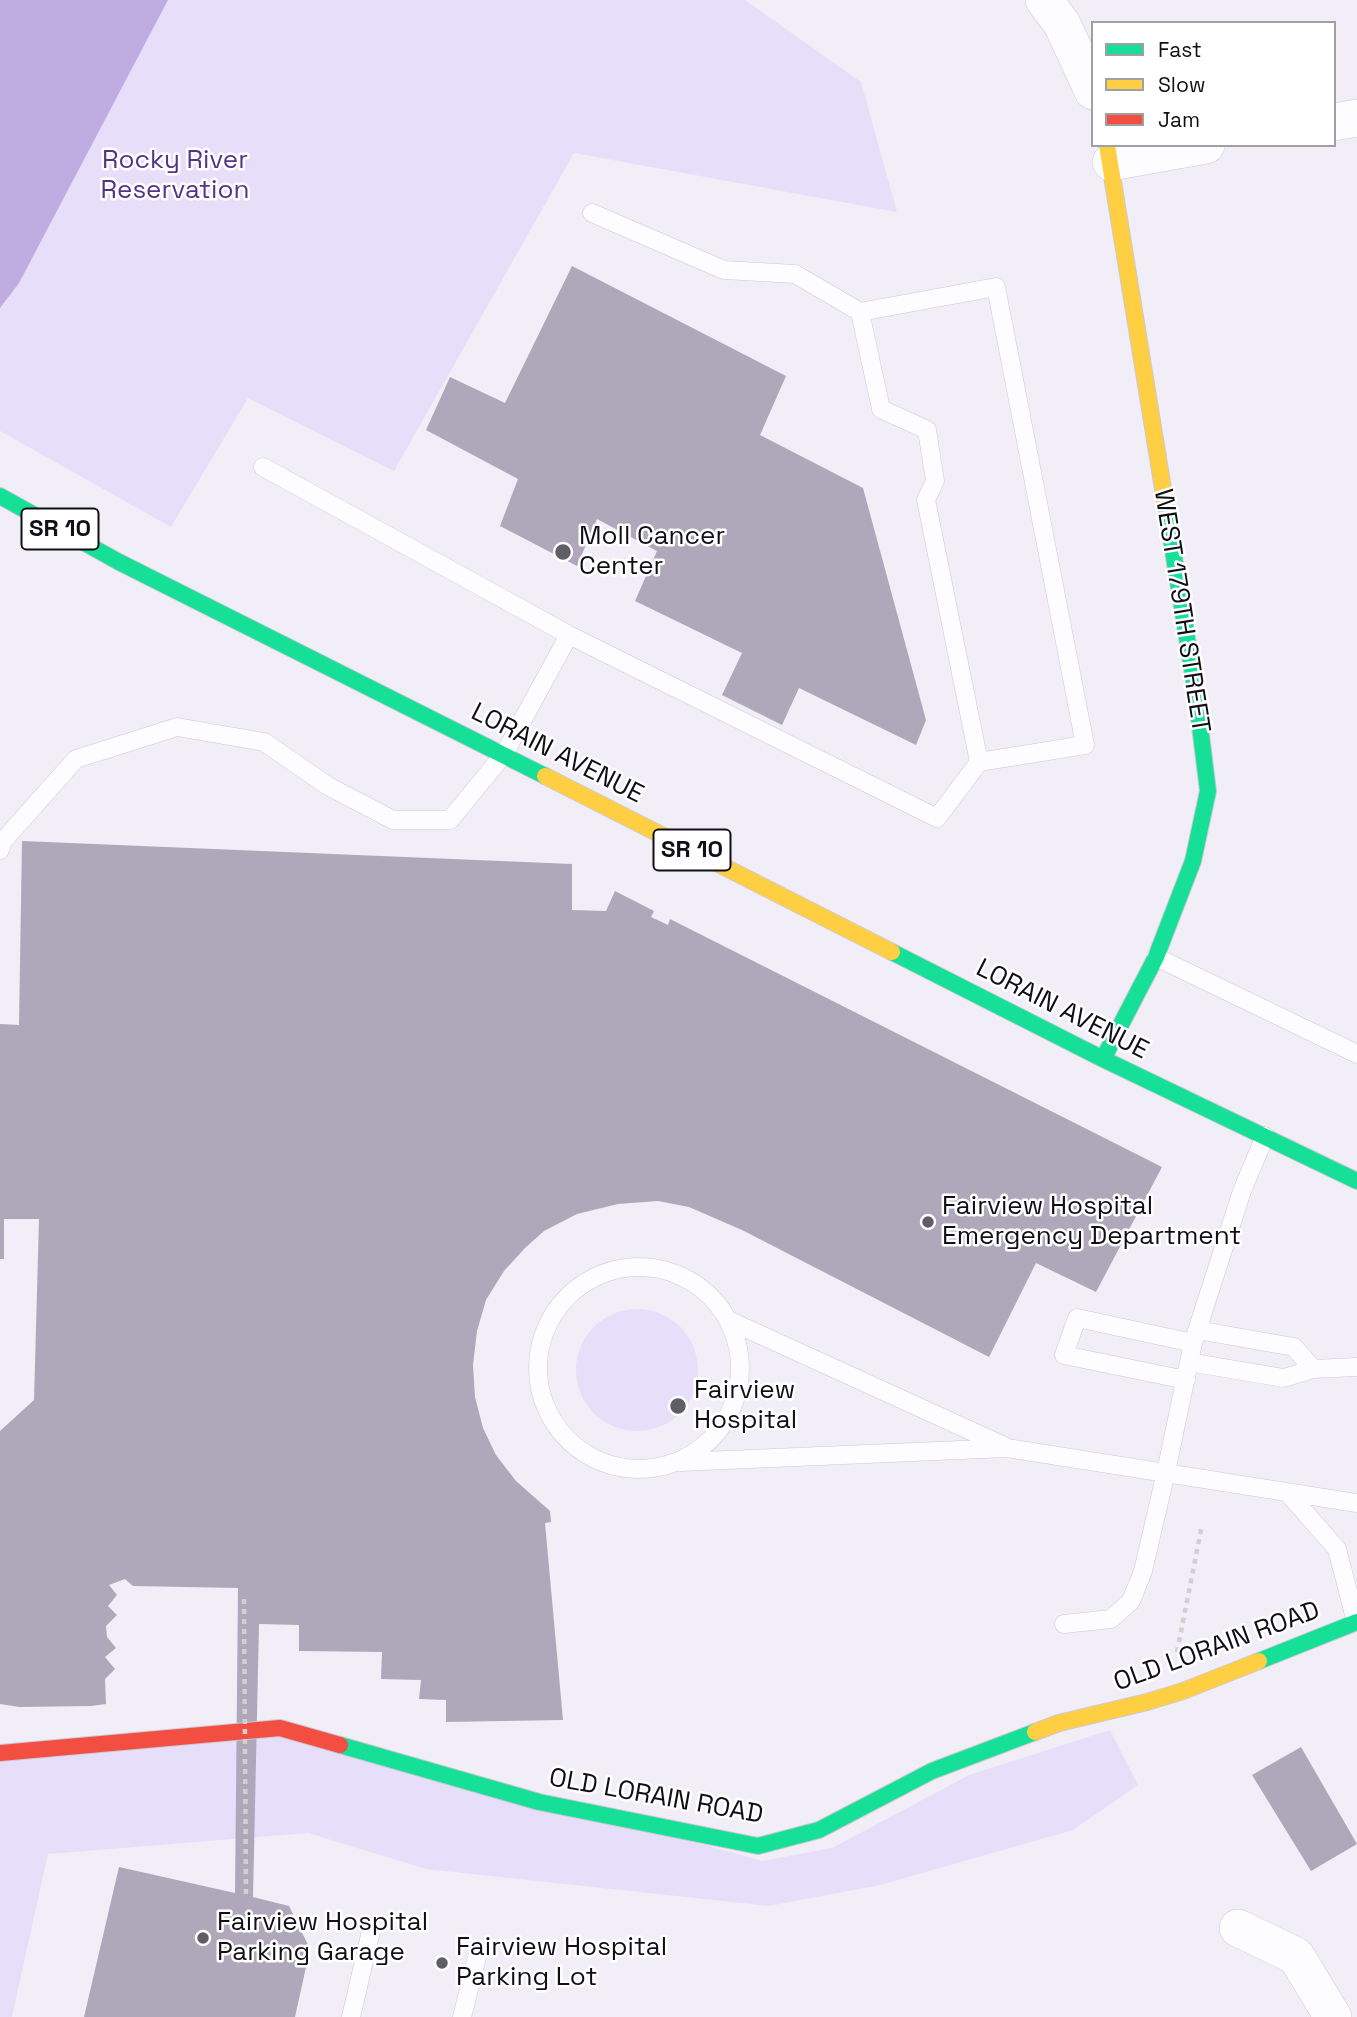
<!DOCTYPE html>
<style>
body{margin:0}
#map{position:relative;width:1357px;height:2017px;overflow:hidden;background:#f1eef8;font-family:"Space Grotesk",sans-serif}
canvas{display:block}
.legend{position:absolute;left:1091px;top:21px;width:245px;height:126px;box-sizing:border-box;background:#fff;border:2px solid #a09fa2;margin:0;padding:9px 12px;list-style:none;font-size:21px;color:#110f16}
.legend li{display:flex;align-items:center;gap:14px;height:35px}
.legend b{width:35px;border:2px solid #a09fa2}
</style>
<div id="map">
<canvas width="1357" height="2017"></canvas>
<ul class="legend">
<li><b style="height:9px;background:#16e098"></b>Fast</li>
<li><b style="height:9px;background:#ffcf43"></b>Slow</li>
<li><b style="height:9px;background:#f24e42"></b>Jam</li>
</ul>
</div>
<script>
const context = document.querySelector('canvas').getContext('2d');
context.lineJoin = 'round';
function paint(path, color) { context.fillStyle = color; context.fill(path, 'evenodd'); }
const shape = rows => new Path2D(rows.map(r => 'M' + r).join(''));
function strokePath(path, color, width, dash) { context.strokeStyle = color; context.lineWidth = width; context.lineCap = dash ? 'butt' : 'round'; context.setLineDash(dash || []); context.stroke(path); }
function label(font, color, halo, rows, align = 'center') {
  context.font = font + ' "Space Grotesk",sans-serif'; context.lineWidth = 5; context.setLineDash([]); context.textBaseline = 'middle'; context.strokeStyle = halo; context.fillStyle = color; for (const [text, x, y, turn = 0] of rows) {
    context.save(); context.translate(x, y); context.rotate((+turn || 0) * Math.PI / 180); context.textAlign = isNaN(turn) ? turn : align; if (halo) context.strokeText(text, 0, 0); context.fillText(text, 0, 0); context.restore();
  }
}
paint(shape([
 [0,0,745,0,861,82,897,212,574,153,394,471,248,398,171,527,0,431],
 '576 1370a61 61 0 1 1 122 0a61 61 0 1 1-122 0Z',
 [272,1722,762,1861,832,1848,969,1775,1110,1730,1138,1785,1073,1830,880,1885,769,1906,426,1869,308,1833,48,1854,12,2017,0,2017,0,1744]
]), '#e7dff9');
paint(shape([
 [0,0,168,0,19,283,0,308]
]), '#bfade2');
paint(shape([
 [572,266,786,376,760,435,863,488,926,720,916,745,799,688,782,725,722,695,742,653,635,601,657,551,597,519,577,566,500,526,518,479,426,430,450,377,505,403],
 [22,841,572,864,572,910,606,911,615,891,654,911,651,917,668,925,670,919,1162,1167,1096,1292,1036,1263,989,1357,742,1230,689,1207,658,1201,618,1204,577,1214,544,1231,525,1248,504,1271,486,1300,477,1331,473,1365,475,1397,483,1428,496,1455,516,1481,550,1511,551,1522,545,1523,563,1720,446,1722,446,1700,419,1699,421,1680,381,1679,382,1652,299,1651,299,1625,259,1624,253,1897,289,1906,310,1949,295,2017,84,2017,119,1867,235,1893,238,1588,133,1586,125,1579,109,1585,117,1595,108,1606,117,1615,106,1626,107,1637,116,1648,105,1657,115,1669,105,1679,106,1704,91,1706,19,1707,0,1704,0,1431,34,1400,39,1219,4,1219,4,1259,0,1259,0,1024,19,1025],
 [1301,1747,1357,1844,1311,1871,1252,1775]
]), '#aea8ba');
const lane = shape([
 [860,312,881,409,927,430,935,481,926,500,979,762],
 [263,467,569,635,937,818,979,762,1085,745,996,287,860,312,795,274,724,270,592,213],
 [0,850,3,841,76,759,177,727,264,742,328,786,393,820,450,820,504,754,569,635],
 [1156,957,1357,1054],
 '538 1368a101 101 0 1 1 202 0a101 101 0 1 1-202 0Z',
 [728,1320,1004,1446],
 [1197,1330,1294,1347,1313,1369],
 [1189,1362,1284,1378,1313,1369,1357,1367],
 [1186,1380,1064,1355,1077,1318,1193,1343],
 [680,1462,1007,1448,1357,1503],
 [1287,1492,1337,1549,1356,1622],
 [1064,1624,1111,1619,1131,1601,1143,1571,1166,1472,1193,1343,1242,1191,1265,1136],
 [351,2017,371,1931],
 [462,2017,477,1957]
]);
const street = shape([
 [1044,0,1062,24,1093,91],
 [1334,122,1357,118],
 [1111,162,1206,145],
 [1238,1928,1296,1956,1333,2017]
]);
const fast = shape([
 [0,496,119,562,545,776],
 [892,952,1103,1059,1357,1181],
 [1103,1059,1156,957,1193,861,1208,791,1196,694,1165,501],
 [1259,1661,1357,1622],
 [340,1745,539,1802,758,1846,819,1830,932,1771,1035,1732]
]);
const slow = shape([
 [1107,145,1165,501],
 [545,776,892,952],
 [1035,1732,1059,1723,1147,1702,1183,1691,1259,1661]
]);
const jam = shape([
 [0,1753,280,1728,340,1745]
]);
strokePath(lane, '#ccc9d1', 19);
strokePath(street, '#ccc9d1', 38);
strokePath(fast, '#ccc9d1', 18);
strokePath(slow, '#ccc9d1', 18);
strokePath(jam, '#ccc9d1', 18);
strokePath(shape([
 [1177,1652,1202,1525]
]), '#d0cfd2', 4.5, [5, 5]);
strokePath(lane, '#fdfcfe', 18);
strokePath(street, '#fdfcfe', 37);
strokePath(fast, '#16e098', 16);
strokePath(slow, '#ffcf43', 16);
strokePath(jam, '#f24e42', 16);
strokePath(shape([
 [244,1599,246,1894]
]), '#d0cfd2', 4.5, [5, 5]);
for (const [x, y, r, color] of [
 [563,552,9,"#5f5d65"],
 [928,1222,7,"#5f5d65"],
 [678,1406,9,"#5f5d65"],
 [203,1938,7,"#5f5d65"],
 [442,1963,7,"#5f5d65"]
]) { const dot = new Path2D(); dot.arc(x, y, r, 0, 2 * Math.PI); context.fillStyle = color; context.fill(dot); strokePath(dot, '#fff', 2.5); }
for (const [x, y, w] of [
 [60,529,77],
 [692,850,77]
]) { const box = new Path2D(); box.roundRect(x - w / 2, y - 20.5, w, 41, 5); context.fillStyle = '#fff'; context.fill(box); strokePath(box, '#110f16', 2); }
label('bold 24px', '#110f16', null, [
 ["SR 10",60,529],
 ["SR 10",692,850]
]);
label('26px', '#563387', '#fff', [
 ["Rocky River",175,161],
 ["Reservation",175,191]
]);
label('26px', '#110f16', '#fff', [
 ["Moll Cancer",579,537],
 ["Center",579,567],
 ["Fairview Hospital",942,1207],
 ["Emergency Department",942,1237],
 ["Fairview",694,1391],
 ["Hospital",694,1421],
 ["Fairview Hospital",217,1923],
 ["Parking Garage",217,1953],
 ["Fairview Hospital",456,1948],
 ["Parking Lot",456,1978]
], 'left');
label('26px', '#110f16', '#fff', [
 ["WEST 179TH STREET",1181,611,81],
 ["LORAIN AVENUE",557,754,27],
 ["LORAIN AVENUE",1062,1010,27],
 ["OLD LORAIN ROAD",1217,1647,-20],
 ["OLD LORAIN ROAD",656,1797,10]
]);
</script>
